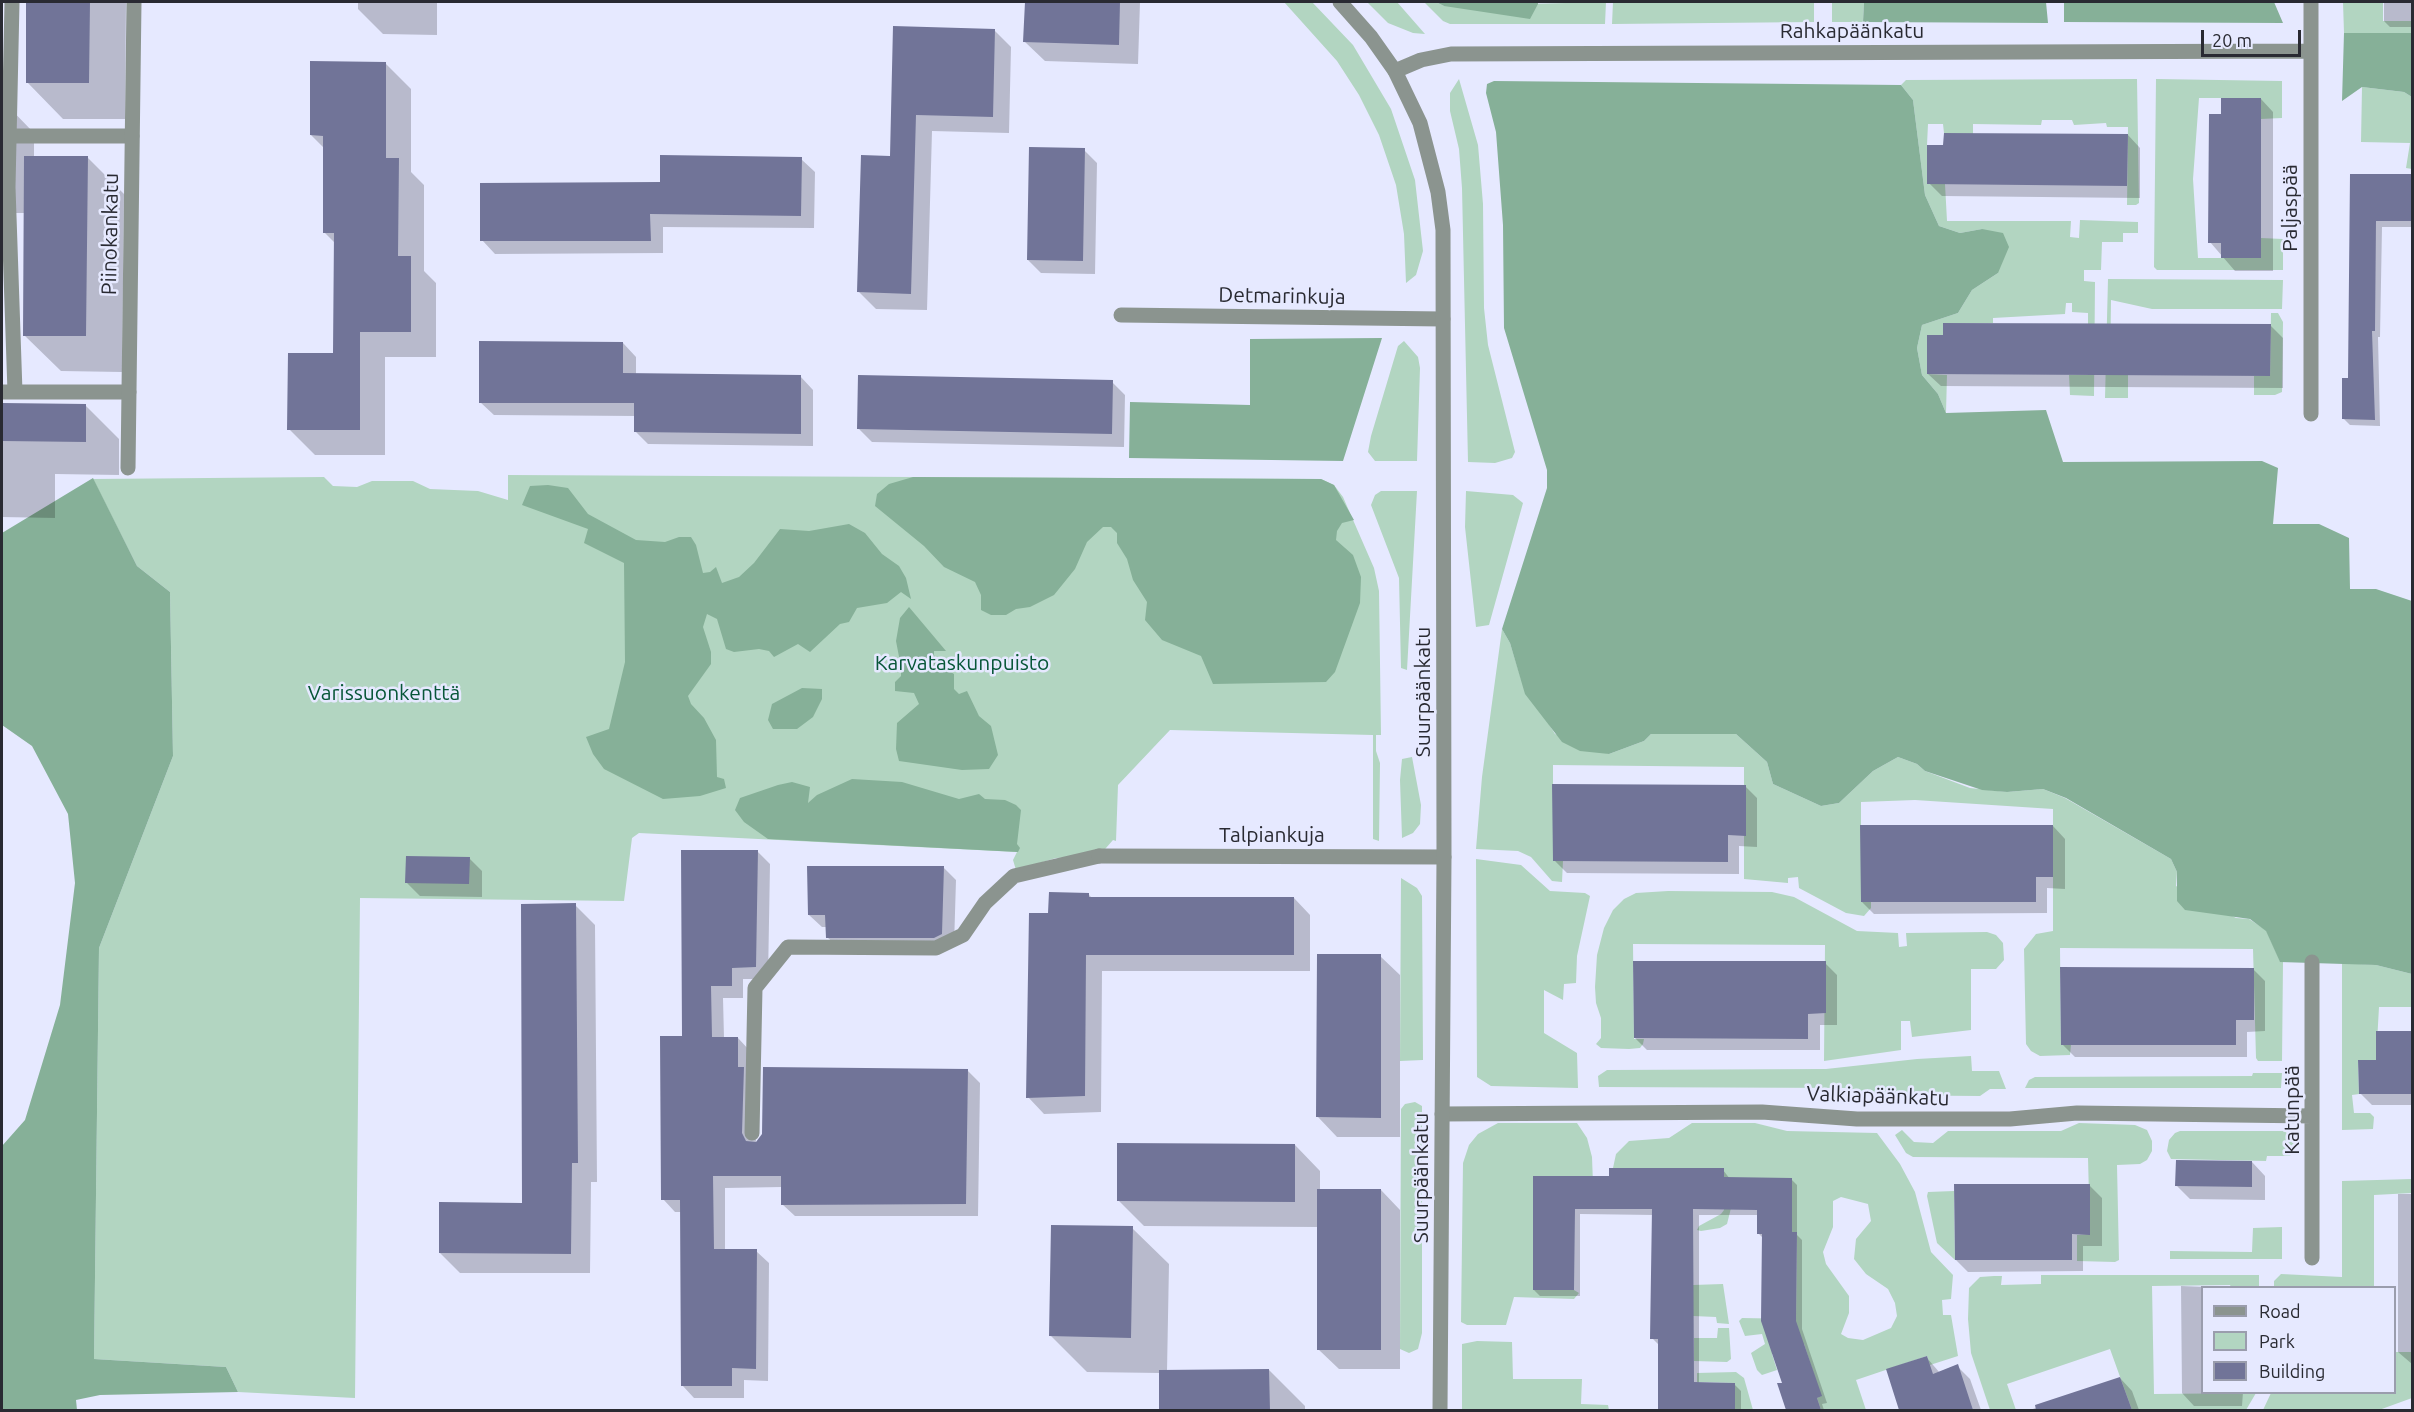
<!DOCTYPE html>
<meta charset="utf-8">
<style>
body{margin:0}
#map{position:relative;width:2414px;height:1412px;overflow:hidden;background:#e6e9ff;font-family:Ubuntu,sans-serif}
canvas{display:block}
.frame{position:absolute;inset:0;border:3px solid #292a32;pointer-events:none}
.legend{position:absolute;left:2201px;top:1286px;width:195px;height:108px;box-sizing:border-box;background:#e6e9ff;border:2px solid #9a9dad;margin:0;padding:8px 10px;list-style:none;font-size:18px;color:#292a32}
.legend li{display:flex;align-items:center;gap:12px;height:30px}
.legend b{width:30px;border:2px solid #9a9dad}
.scale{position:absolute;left:2201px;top:30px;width:100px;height:27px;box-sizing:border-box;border:3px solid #292a32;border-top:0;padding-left:8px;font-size:18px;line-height:21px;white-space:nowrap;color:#292a32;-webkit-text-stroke:4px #e6e9ff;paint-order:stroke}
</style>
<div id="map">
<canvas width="2414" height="1412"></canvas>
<div class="frame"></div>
<ul class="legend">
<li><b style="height:8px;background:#8b948f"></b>Road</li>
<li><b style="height:16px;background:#b2d5c1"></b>Park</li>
<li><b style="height:16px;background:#717498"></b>Building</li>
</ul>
<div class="scale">20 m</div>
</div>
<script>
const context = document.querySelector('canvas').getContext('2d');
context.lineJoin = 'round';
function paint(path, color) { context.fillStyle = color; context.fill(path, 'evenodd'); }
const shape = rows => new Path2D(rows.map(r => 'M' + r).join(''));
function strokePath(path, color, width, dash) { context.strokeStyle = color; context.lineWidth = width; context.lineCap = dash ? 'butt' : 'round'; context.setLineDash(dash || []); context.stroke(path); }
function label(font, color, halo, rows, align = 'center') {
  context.font = font + ' Ubuntu,sans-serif'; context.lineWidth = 5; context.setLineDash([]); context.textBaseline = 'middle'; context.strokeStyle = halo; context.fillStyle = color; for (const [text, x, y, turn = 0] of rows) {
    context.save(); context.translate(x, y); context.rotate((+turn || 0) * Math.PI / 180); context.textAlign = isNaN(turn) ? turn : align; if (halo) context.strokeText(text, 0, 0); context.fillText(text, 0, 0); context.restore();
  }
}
paint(shape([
 [1284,2,1312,2,1353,45,1391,109,1415,180,1423,251,1416,275,1406,283,1404,234,1396,185,1379,135,1359,95,1337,61],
 [1367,2,1397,2,1425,34,1413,33,1388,23],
 [1424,2,1436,2,1444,6,1606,2,1605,24,1450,24,1443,21],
 [1613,2,1814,2,1814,22,1612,24],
 [1832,2,1864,2,1863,22,1832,22],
 [2343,2,2383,2,2383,21,2412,21,2412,33,2344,33],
 [1459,79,1478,145,1483,204,1484,308,1488,345,1515,452,1512,458,1495,463,1468,462,1462,188,1459,149,1450,111,1450,93],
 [2137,79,2139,203,2136,205,2127,205,2128,127,2107,127,2106,123,2074,125,2072,120,2042,120,2041,125,1973,124,1973,134,1944,133,1943,124,1928,124,1927,145,1945,184,1947,221,2071,221,2070,237,2079,238,2080,220,2138,222,2138,233,2123,233,2123,242,2102,242,2101,270,2084,270,2084,281,2095,282,2094,396,2070,395,2069,375,2088,375,2088,313,2072,312,2072,303,2066,303,2065,314,1993,318,1993,323,1943,323,1943,335,1928,335,1927,374,1947,375,1946,413,1938,394,1922,375,1917,348,1922,325,1958,313,1972,290,1998,273,1982,229,1960,233,1939,226,1925,195,1913,100,1901,85,1906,80],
 [2156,79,2282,81,2282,118,2261,119,2261,98,2199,98,2193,179,2198,258,2260,258,2261,238,2283,239,2283,270,2157,270,2154,267],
 [2362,87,2404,92,2412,97,2412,169,2406,168,2410,143,2361,142],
 [2108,279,2283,280,2282,309,2152,309,2111,300,2110,374,2128,375,2128,398,2105,398],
 [2271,313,2278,313,2283,322,2282,392,2275,395,2254,395,2254,376,2270,376],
 [1404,341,1418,357,1420,368,1417,461,1375,461,1368,452,1371,436,1398,346],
 [508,475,1321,479,1334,485,1343,497,1374,568,1379,591,1381,735,1376,735,1376,751,1380,763,1379,841,1373,839,1373,735,1170,730,1118,785,1116,841,1113,840,1099,856,1056,858,1016,870,1013,860,1017,852,639,833,632,838,624,901,360,898,355,1398,238,1392,226,1367,94,1359,99,948,173,756,170,592,137,566,93,479,324,477,333,486,357,487,372,481,413,481,430,489,478,491,508,500],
 [1381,491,1417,491,1407,670,1401,668,1399,578,1371,505,1375,495],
 [1466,491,1513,495,1523,503,1489,625,1476,627,1465,527],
 [1502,629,1510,643,1521,679,1555,734,1609,754,1644,741,1651,734,1736,734,1767,762,1773,784,1821,806,1839,803,1873,771,1898,757,1917,764,1925,771,1970,788,2007,792,2043,789,2065,798,2171,859,2177,872,2176,886,2236,918,2249,919,2266,930,2280,961,2283,962,2282,1061,2258,1061,2256,1058,2253,949,2060,948,2061,1045,2071,1045,2070,1055,2040,1056,2031,1051,2026,1044,2024,949,2036,934,2053,931,2053,809,1915,800,1861,802,1861,902,1871,902,1871,908,1864,916,1846,913,1799,888,1798,877,1788,878,1788,883,1744,879,1744,767,1553,765,1553,861,1563,861,1562,882,1552,881,1531,857,1518,851,1476,849,1482,777],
 [1412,757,1421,805,1420,824,1413,833,1402,838,1400,780,1402,759],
 [1476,859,1521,865,1550,891,1585,893,1590,896,1577,956,1576,983,1564,984,1563,1000,1544,990,1544,1033,1577,1053,1578,1088,1491,1086,1477,1077],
 [1401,878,1417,888,1422,896,1423,1060,1400,1061],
 [1668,891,1772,892,1794,897,1857,931,1898,933,1899,947,1907,946,1906,933,1987,932,1996,935,2003,943,2004,960,1996,969,1971,969,1971,1030,1912,1037,1910,1021,1901,1021,1901,1050,1824,1061,1825,945,1633,944,1634,1039,1644,1039,1643,1044,1640,1048,1629,1049,1601,1048,1596,1044,1601,1038,1601,1018,1596,1003,1595,987,1597,955,1604,928,1613,910,1624,899,1636,893],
 [2342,963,2376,965,2412,974,2412,1007,2379,1007,2376,1060,2358,1060,2359,1094,2352,1095,2354,1113,2370,1113,2374,1117,2373,1129,2342,1130],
 [1971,1056,1972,1071,1999,1071,2006,1089,1990,1089,1980,1096,1859,1095,1848,1088,1599,1087,1598,1076,1607,1070,1826,1069,1917,1059],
 [2253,1073,2282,1073,2281,1088,2025,1088,2029,1080,2035,1077,2252,1076],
 [1415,1102,1422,1106,1422,1333,1418,1349,1409,1353,1400,1349,1401,1109,1405,1104],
 [1498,1123,1577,1123,1587,1138,1592,1157,1593,1184,1575,1191,1574,1176,1533,1176,1533,1290,1574,1290,1579,1293,1574,1299,1514,1297,1506,1325,1467,1325,1461,1322,1463,1163,1469,1145,1478,1134],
 [1692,1123,1755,1123,1787,1131,1877,1133,1900,1164,1915,1192,1931,1252,1953,1275,1951,1299,1942,1300,1943,1315,1951,1315,1958,1356,1930,1365,1927,1356,1856,1380,1866,1410,1821,1410,1817,1398,1821,1396,1804,1344,1772,1354,1777,1370,1762,1375,1757,1370,1751,1353,1765,1344,1762,1334,1745,1336,1739,1321,1742,1318,1796,1319,1797,1233,1792,1232,1792,1178,1758,1178,1731,1208,1727,1224,1720,1228,1701,1231,1697,1230,1699,1226,1721,1214,1724,1210,1724,1168,1613,1168,1616,1154,1629,1141,1669,1138],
 [1841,1197,1868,1204,1871,1221,1856,1239,1854,1259,1866,1274,1888,1289,1895,1303,1897,1316,1891,1328,1863,1340,1848,1338,1841,1334,1849,1313,1849,1296,1826,1264,1823,1252,1833,1227,1833,1201],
 [2079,1123,2135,1125,2147,1130,2152,1141,2152,1151,2147,1160,2140,1164,2117,1165,2119,1260,2115,1262,2077,1261,2077,1235,2090,1234,2088,1158,1913,1157,1906,1153,1895,1135,1902,1130,1914,1142,1933,1143,1948,1131,2061,1131],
 [2180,1131,2284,1131,2295,1139,2296,1149,2290,1156,2267,1156,2266,1161,2171,1159,2167,1151,2169,1140,2175,1133],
 [2412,1179,2412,1193,2374,1195,2374,1287,2274,1287,2274,1281,2281,1274,2342,1277,2342,1181],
 [1954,1191,1955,1260,1937,1243,1927,1196,1928,1192],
 [2282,1227,2282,1259,2170,1259,2170,1251,2252,1252,2253,1228],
 [2041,1275,2259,1275,2259,1287,2231,1287,2230,1285,2152,1286,2154,1394,2256,1393,2246,1410,2132,1410,2110,1349,2007,1384,2016,1410,1990,1410,1971,1353,1968,1319,1969,1288,1980,1277,1994,1276,2002,1276,2001,1285,2041,1284],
 [1723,1284,1729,1324,1717,1323,1716,1317,1693,1316,1693,1285],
 [1718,1328,1729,1328,1731,1359,1727,1362,1694,1361,1694,1338,1717,1338],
 [1477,1341,1512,1342,1513,1379,1582,1379,1581,1404,1608,1405,1609,1410,1462,1410,1462,1344],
 [2395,1352,2412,1352,2412,1398,2379,1410,2263,1410,2271,1393,2394,1392],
 [1736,1372,1744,1378,1753,1410,1735,1410,1735,1383,1697,1382,1697,1373]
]), '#b2d5c1');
paint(shape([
 [1436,2,1538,2,1538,4,1530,19,1444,6],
 [1864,2,2046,2,2048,23,1863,22],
 [2064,2,2274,2,2283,23,2064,22],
 [2344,33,2412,33,2412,97,2404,92,2362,87,2342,101],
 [1494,81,1901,85,1913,100,1925,195,1939,226,1960,233,1982,229,2003,233,2009,247,1998,273,1972,290,1958,313,1922,325,1917,348,1922,375,1938,394,1946,413,2046,410,2063,462,2262,461,2278,468,2273,524,2319,524,2349,538,2350,589,2376,589,2412,601,2412,974,2376,965,2280,962,2266,931,2250,919,2185,910,2177,901,2177,872,2171,859,2066,798,2043,789,2007,792,1982,790,1925,771,1917,764,1898,757,1873,771,1839,803,1821,806,1773,784,1767,762,1736,734,1651,734,1644,741,1609,754,1580,751,1562,742,1525,694,1510,643,1502,629,1547,488,1547,470,1504,328,1503,225,1496,132,1486,93,1487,84],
 [1382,338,1343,461,1129,458,1130,402,1250,405,1250,339],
 [913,477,1321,479,1334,485,1354,520,1342,523,1337,531,1336,540,1353,555,1361,577,1360,603,1335,672,1326,682,1213,684,1201,656,1162,640,1145,620,1147,602,1133,580,1127,559,1117,543,1117,533,1111,527,1103,527,1087,542,1075,569,1054,595,1030,607,1016,609,1006,615,991,615,981,610,981,595,975,582,944,567,924,546,875,506,877,494,889,484],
 [93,478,137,566,170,592,173,756,99,948,94,1359,226,1367,238,1392,100,1395,76,1400,77,1410,2,1410,2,1146,25,1120,60,1005,75,883,68,814,32,746,2,725,2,533],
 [548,485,568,488,588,514,636,540,665,542,679,537,691,537,696,545,703,573,710,572,716,567,722,583,739,577,754,563,780,529,809,531,849,524,865,533,882,554,899,566,906,578,911,599,901,592,887,603,857,608,849,622,840,624,810,652,798,644,774,657,769,651,759,649,734,652,726,649,717,619,707,614,703,627,711,652,711,664,688,696,691,704,704,718,716,740,717,777,724,779,726,788,700,796,663,799,604,769,593,754,586,737,609,729,625,662,624,563,584,543,588,529,522,505,530,486],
 [909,607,946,651,934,651,934,655,939,665,954,674,954,689,959,694,967,691,979,716,991,726,998,755,989,769,962,770,899,761,896,749,897,723,919,704,914,693,895,691,895,682,901,676,901,667,896,641,900,618],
 [802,688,822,689,822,699,813,717,797,729,773,729,768,720,772,704],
 [852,779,902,782,959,799,979,794,985,799,1005,800,1016,805,1021,810,1017,844,1020,848,1018,852,768,839,744,822,735,810,740,798,778,785,792,782,810,787,808,803,817,795]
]), '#86b098');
paint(shape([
 [27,2,126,2,125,119,63,119,27,82],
 [358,2,437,2,437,35,383,34,358,9],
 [1026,2,1140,2,1138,64,1045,61,1025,42],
 [2384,2,2412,2,2412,27,2390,27,2384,21],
 [894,28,994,30,1011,47,1009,133,932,131,927,310,876,309,859,292,891,157],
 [385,63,411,89,411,172,424,185,424,271,436,283,436,357,385,357,385,455,315,455,289,429,335,355,335,243,324,232,324,148,311,135],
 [2261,99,2273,112,2273,271,2235,271,2210,242,2223,115],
 [2,100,34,133,34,157,88,158,124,194,122,372,61,371,24,335,25,213,2,213],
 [2128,135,2140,148,2140,198,1942,196,1929,183,1945,147],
 [1084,150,1097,163,1095,274,1041,273,1028,260],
 [801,159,815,172,814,228,663,227,663,253,495,254,482,240,662,184],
 [2351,175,2412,176,2412,227,2382,227,2380,337,2378,337,2380,426,2350,425,2343,418,2349,379],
 [2270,325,2283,338,2283,388,1941,386,1928,374,1945,337],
 [623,343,636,357,636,375,800,376,813,390,813,446,648,444,635,431,636,416,494,415,480,402],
 [1112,382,1125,395,1124,447,872,442,859,429],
 [2,405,86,406,119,439,119,475,55,474,55,518,2,517],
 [1745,786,1757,798,1757,847,1739,846,1739,874,1567,873,1555,861],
 [2053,826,2065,839,2065,889,2047,888,2047,913,1874,914,1862,902],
 [757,851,770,864,768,979,743,979,743,998,723,998,724,1038,738,1038,750,1051,755,1081,756,1143,967,1070,980,1083,978,1216,795,1216,782,1204,782,1187,725,1188,725,1251,756,1251,769,1263,768,1381,744,1380,744,1398,694,1398,682,1385,682,1212,675,1212,663,1199,684,1038],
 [469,858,482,871,482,897,420,896,407,883],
 [943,867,956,880,954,946,840,949,827,937,827,927,822,927,809,915],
 [1088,894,1092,898,1294,898,1310,915,1310,971,1102,971,1101,1112,1044,1114,1028,1097,1050,914],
 [575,905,595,925,597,1182,591,1182,590,1273,460,1273,440,1253,524,1204],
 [1380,956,1400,975,1400,1137,1337,1137,1318,1117],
 [1825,963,1837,975,1837,1025,1820,1025,1820,1050,1647,1050,1635,1038],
 [2253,969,2265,981,2265,1031,2247,1032,2247,1057,2075,1057,2063,1045],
 [2378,1032,2412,1032,2412,1105,2372,1105,2360,1093,2378,1061],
 [1295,1145,1320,1171,1320,1190,1381,1190,1400,1210,1400,1369,1339,1369,1319,1350,1318,1227,1144,1226,1118,1200],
 [2252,1162,2265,1176,2265,1200,2190,1199,2177,1186],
 [1723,1170,1730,1179,1791,1179,1797,1185,1797,1235,1802,1240,1802,1329,1827,1403,1822,1404,1824,1410,1787,1410,1779,1385,1784,1385,1764,1239,1759,1234,1759,1215,1699,1215,1699,1384,1734,1384,1741,1391,1741,1410,1660,1410,1659,1345,1652,1338,1654,1215,1580,1214,1580,1296,1540,1296,1534,1290,1535,1177,1610,1177],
 [2090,1186,2102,1198,2102,1246,2083,1246,2083,1271,1968,1272,1956,1260],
 [2398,1194,2412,1194,2412,1364,2398,1352],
 [1132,1228,1169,1264,1167,1371,1269,1370,1305,1406,1305,1410,1160,1410,1160,1373,1087,1372,1051,1336],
 [2181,1286,2231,1288,2202,1288,2202,1392,2243,1392,2242,1406,2194,1406,2182,1393],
 [1927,1358,1940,1373,1957,1366,1970,1379,1981,1410,1901,1410,1887,1370],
 [2120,1378,2132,1391,2139,1410,2030,1410]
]), '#0003');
paint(shape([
 [26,2,90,2,89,83,26,83],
 [1025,2,1120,2,1119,45,1023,42],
 [893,26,995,29,993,117,916,115,911,294,857,292,861,155,890,156],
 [310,61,386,62,386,158,399,158,398,256,411,256,411,332,360,332,360,430,287,430,288,353,333,353,334,233,323,233,323,136,310,135],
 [2221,98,2261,98,2261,258,2221,258,2221,243,2208,243,2209,114,2221,114],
 [1944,133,2128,134,2127,186,1927,184,1927,145,1943,145],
 [1029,147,1085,148,1083,261,1027,260],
 [660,155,802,157,801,216,650,214,651,241,480,241,480,183,660,182],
 [24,156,88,156,86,336,23,336],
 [2350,174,2412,174,2412,221,2376,221,2375,331,2372,331,2375,420,2342,419,2342,378,2348,378],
 [1943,323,2271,324,2270,376,1927,374,1927,335,1943,335],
 [479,341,623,342,623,373,801,375,801,434,634,432,634,403,479,403],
 [858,375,1113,380,1112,434,857,429],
 [2,403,86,404,86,442,2,441],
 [1552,784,1746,785,1746,836,1728,835,1728,862,1553,861],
 [1860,825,2053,825,2053,877,2036,877,2036,902,1861,902],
 [681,850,758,850,756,967,732,968,732,986,711,986,712,1037,738,1037,738,1067,744,1067,742,1133,746,1141,756,1142,762,1134,763,1067,968,1069,966,1204,781,1205,781,1176,713,1176,714,1249,757,1249,756,1369,732,1368,732,1386,681,1386,680,1200,661,1200,660,1036,682,1036],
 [406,856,470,857,469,884,405,883],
 [807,866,944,866,942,934,934,938,826,938,825,915,808,915],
 [1049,892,1089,893,1089,897,1294,897,1294,955,1086,955,1085,1096,1026,1098,1029,913,1048,913],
 [576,903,578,1163,572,1163,571,1254,439,1253,439,1202,522,1203,521,904],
 [1317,954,1381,954,1381,1118,1316,1117],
 [1633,961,1826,961,1826,1013,1808,1014,1808,1039,1634,1038],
 [2060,967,2254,968,2254,1020,2236,1020,2236,1045,2061,1045],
 [2376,1031,2412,1031,2412,1094,2359,1094,2358,1060,2376,1060],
 [1117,1143,1295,1144,1295,1202,1117,1201],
 [2176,1160,2252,1161,2252,1187,2175,1186],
 [1609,1168,1724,1168,1724,1177,1792,1178,1792,1232,1797,1232,1796,1321,1822,1396,1817,1398,1821,1410,1786,1410,1777,1383,1782,1383,1761,1321,1762,1234,1757,1234,1757,1210,1693,1209,1694,1382,1735,1383,1735,1410,1658,1410,1658,1339,1650,1339,1652,1209,1575,1209,1574,1290,1533,1290,1533,1176,1609,1176],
 [1954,1184,2090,1184,2090,1235,2072,1234,2072,1260,1955,1260],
 [1317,1189,1381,1189,1381,1350,1317,1350],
 [1051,1225,1133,1226,1131,1338,1049,1336],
 [1927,1356,1933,1374,1958,1364,1973,1410,1899,1410,1886,1369],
 [1269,1369,1270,1410,1159,1410,1159,1370],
 [2120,1377,2132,1410,2036,1410,2035,1405]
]), '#717498');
strokePath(shape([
 [12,2,8,187,15,392],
 [9,136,132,136],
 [2,392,129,392],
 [752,1133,755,988,788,947,936,948,963,935,985,903,1014,876,1099,856]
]), '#8b948f', 15);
strokePath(shape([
 [1395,71,1421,60,1451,54,2311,51],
 [1121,315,1443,319],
 [2311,414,2311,2],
 [128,468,134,2],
 [1099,856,1444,857],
 [2312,962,2312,1258],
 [1442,1114,1762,1112,1857,1119,2010,1119,2077,1113,2312,1116]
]), '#8b948f', 15);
strokePath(shape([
 [1340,2,1371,37,1395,71,1420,123,1438,192,1443,230,1444,857,1440,1410]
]), '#8b948f', 15);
label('21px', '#292a32', '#e6e9ff', [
 ["Rahkapäänkatu",1852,31],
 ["Paljaspää",2290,208,-90],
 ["Piinokankatu",110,234,-89],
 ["Detmarinkuja",1282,296,1],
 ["Suurpäänkatu",1423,692,-90],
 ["Talpiankuja",1272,835],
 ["Valkiapäänkatu",1878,1096,2],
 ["Katunpää",2292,1110,-90],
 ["Suurpäänkatu",1421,1178,-90]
]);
label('21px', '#075638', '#e6e9ff', [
 ["Karvataskunpuisto",962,663],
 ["Varissuonkenttä",384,693]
]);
</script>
